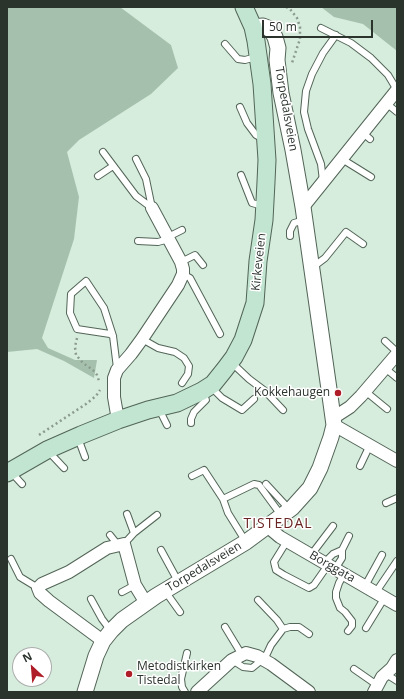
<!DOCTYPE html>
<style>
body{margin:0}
#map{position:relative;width:404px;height:699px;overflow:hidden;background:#d6ecdc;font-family:"Open Sans",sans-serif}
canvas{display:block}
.frame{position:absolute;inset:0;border:8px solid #2b332d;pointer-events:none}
.north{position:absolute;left:12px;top:647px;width:40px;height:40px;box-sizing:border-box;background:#fff;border:1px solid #aaadab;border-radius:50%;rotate:334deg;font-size:11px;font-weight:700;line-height:16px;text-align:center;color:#2b332d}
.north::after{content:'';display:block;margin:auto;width:14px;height:18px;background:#af1d28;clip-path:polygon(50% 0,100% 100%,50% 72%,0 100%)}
.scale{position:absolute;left:262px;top:20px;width:111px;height:18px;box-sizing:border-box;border:2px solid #2b332d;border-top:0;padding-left:5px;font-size:12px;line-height:14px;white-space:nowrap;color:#2b332d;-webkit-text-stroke:3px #fff;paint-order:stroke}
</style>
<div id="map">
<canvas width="404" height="699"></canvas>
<div class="frame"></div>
<div class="north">N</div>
<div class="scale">50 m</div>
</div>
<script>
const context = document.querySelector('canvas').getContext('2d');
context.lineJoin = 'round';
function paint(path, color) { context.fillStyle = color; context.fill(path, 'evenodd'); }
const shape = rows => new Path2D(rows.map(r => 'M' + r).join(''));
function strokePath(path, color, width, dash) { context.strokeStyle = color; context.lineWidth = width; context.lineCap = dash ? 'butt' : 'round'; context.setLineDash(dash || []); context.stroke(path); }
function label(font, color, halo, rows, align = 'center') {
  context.font = font + ' "Open Sans",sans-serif'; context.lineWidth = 3; context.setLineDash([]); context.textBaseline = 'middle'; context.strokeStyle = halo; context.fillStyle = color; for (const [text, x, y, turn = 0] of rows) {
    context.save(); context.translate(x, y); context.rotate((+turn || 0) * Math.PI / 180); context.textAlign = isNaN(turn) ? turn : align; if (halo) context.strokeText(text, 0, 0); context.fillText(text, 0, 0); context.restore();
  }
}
paint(shape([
 [7,7,120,7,171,45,178,68,151,94,79,140,67,152,79,197,74,239,42,338,48,348,75,360,97,360,94,378,64,361,37,349,7,352],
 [321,7,397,7,397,51,363,24,334,17]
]), '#a5c1ae');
const service = shape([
 [321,28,351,43,371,58,388,75,397,90],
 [225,44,238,59,245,60,256,57],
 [386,103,397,112],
 [240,107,247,123,256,135,263,139],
 [363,133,370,139],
 [103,152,136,196,152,208],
 [136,159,146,179,152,208],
 [342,159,371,177],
 [241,175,252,203,263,206],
 [98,176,113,166],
 [323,181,321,164,308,129,304,112,306,91,312,74,323,53,336,35],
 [290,236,290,231,294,223,305,220],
 [168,237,182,230],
 [138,241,158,242,169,239],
 [181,262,195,255,203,265],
 [313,267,325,258,346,232,363,244],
 [183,274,190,278,220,334],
 [113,336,110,334,77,329,70,313,71,294,86,281,104,308,113,336,117,368],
 [142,339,158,348,175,352,184,358,189,366,188,374,182,383],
 [385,341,397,352],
 [232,363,249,379,265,391,283,410],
 [385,368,397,378],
 [211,387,222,398,242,410,254,399],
 [365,391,387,409],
 [159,409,167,425],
 [191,423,191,419,194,412,206,400,203,393],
 [78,438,85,457],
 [48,451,64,468],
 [360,466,370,445],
 [11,472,22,484],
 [192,476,204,470,223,499,228,513,246,542],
 [266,484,290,510],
 [223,499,254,484,259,485,281,515],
 [386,503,397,498],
 [127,514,134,533],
 [110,535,118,545],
 [287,541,274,562,276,570,284,575,309,588,314,585,328,565],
 [124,544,134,533,157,515],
 [161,550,179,583],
 [311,555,333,526],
 [11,559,20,577,38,588],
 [324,563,333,554,342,550],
 [335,569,342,558,342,550,349,536],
 [344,574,339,583,336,592,336,598,340,608,345,612,352,621,352,626,348,631],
 [365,586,382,555],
 [165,591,180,612],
 [122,592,135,585],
 [376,592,397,561],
 [91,599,102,619,111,631],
 [258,600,277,620,283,629],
 [225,627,242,655],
 [366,628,385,597],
 [232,660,243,667,252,668,263,659],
 [264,660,271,645,283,629,290,627,299,627,309,634],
 [354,669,377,685],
 [386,674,397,681],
 [185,692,182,687,181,679,187,653]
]);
const minor = shape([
 [303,207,397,90],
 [333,418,350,407,361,396,397,354],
 [118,420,114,397,114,378,117,370,131,354,142,339,178,285,183,274,183,269,181,262,152,208],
 [334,425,397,461],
 [268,527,280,537,397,605],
 [103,641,49,601,40,593,38,588,42,584,69,572,107,548,124,544,135,585,146,603],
 [197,692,232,660,246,653,257,656,271,664,309,692],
 [374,692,382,677,392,668,397,660]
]);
const tertiary = shape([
 [85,692,96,656,103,641,111,631,122,620,156,596,246,542,292,508,310,488,320,468,331,437,334,425,330,396,303,207,293,150,281,93,277,60,278,48,275,37,270,29,263,26,253,27]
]);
const secondary = shape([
 [7,473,47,450,81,435,118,420,148,410,177,403,202,391,213,384,225,369,234,357,243,340,255,303,258,261,264,220,266,182,267,160,262,84,256,41,253,27,244,7]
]);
strokePath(service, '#526557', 8);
strokePath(minor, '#526557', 14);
strokePath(tertiary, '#526557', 17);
strokePath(secondary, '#526557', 19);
strokePath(shape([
 [286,7,290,9,297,18,300,27,300,39,292,63],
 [77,338,75,347,76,355,83,363,93,370,97,375,99,381],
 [39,435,86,404,96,396,100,390]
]), '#8c9b90', 2.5, [2, 3]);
strokePath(service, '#fff', 6);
strokePath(minor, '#fff', 12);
strokePath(tertiary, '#fff', 15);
strokePath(secondary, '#c1e5d1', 17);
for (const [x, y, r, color] of [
 [338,393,4,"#af1d28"],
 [129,674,4,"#af1d28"]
]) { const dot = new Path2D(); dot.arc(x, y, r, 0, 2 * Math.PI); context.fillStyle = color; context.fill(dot); strokePath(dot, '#fff', 1.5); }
label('12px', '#2b332d', '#fff', [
 ["Torpedalsveien",286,109,80],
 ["Kirkeveien",259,262,-84],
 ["Torpedalsveien",204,567,-31],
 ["Borggata",332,567,30]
]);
label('12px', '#2b332d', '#fff', [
 ["Kokkehaugen",330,393],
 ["Metodistkirken",137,667,"left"],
 ["Tistedal",137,681,"left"]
], 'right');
context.letterSpacing = '1px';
label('14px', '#6a2423', '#fff', [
 ["TISTEDAL",278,524]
]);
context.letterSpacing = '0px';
</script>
